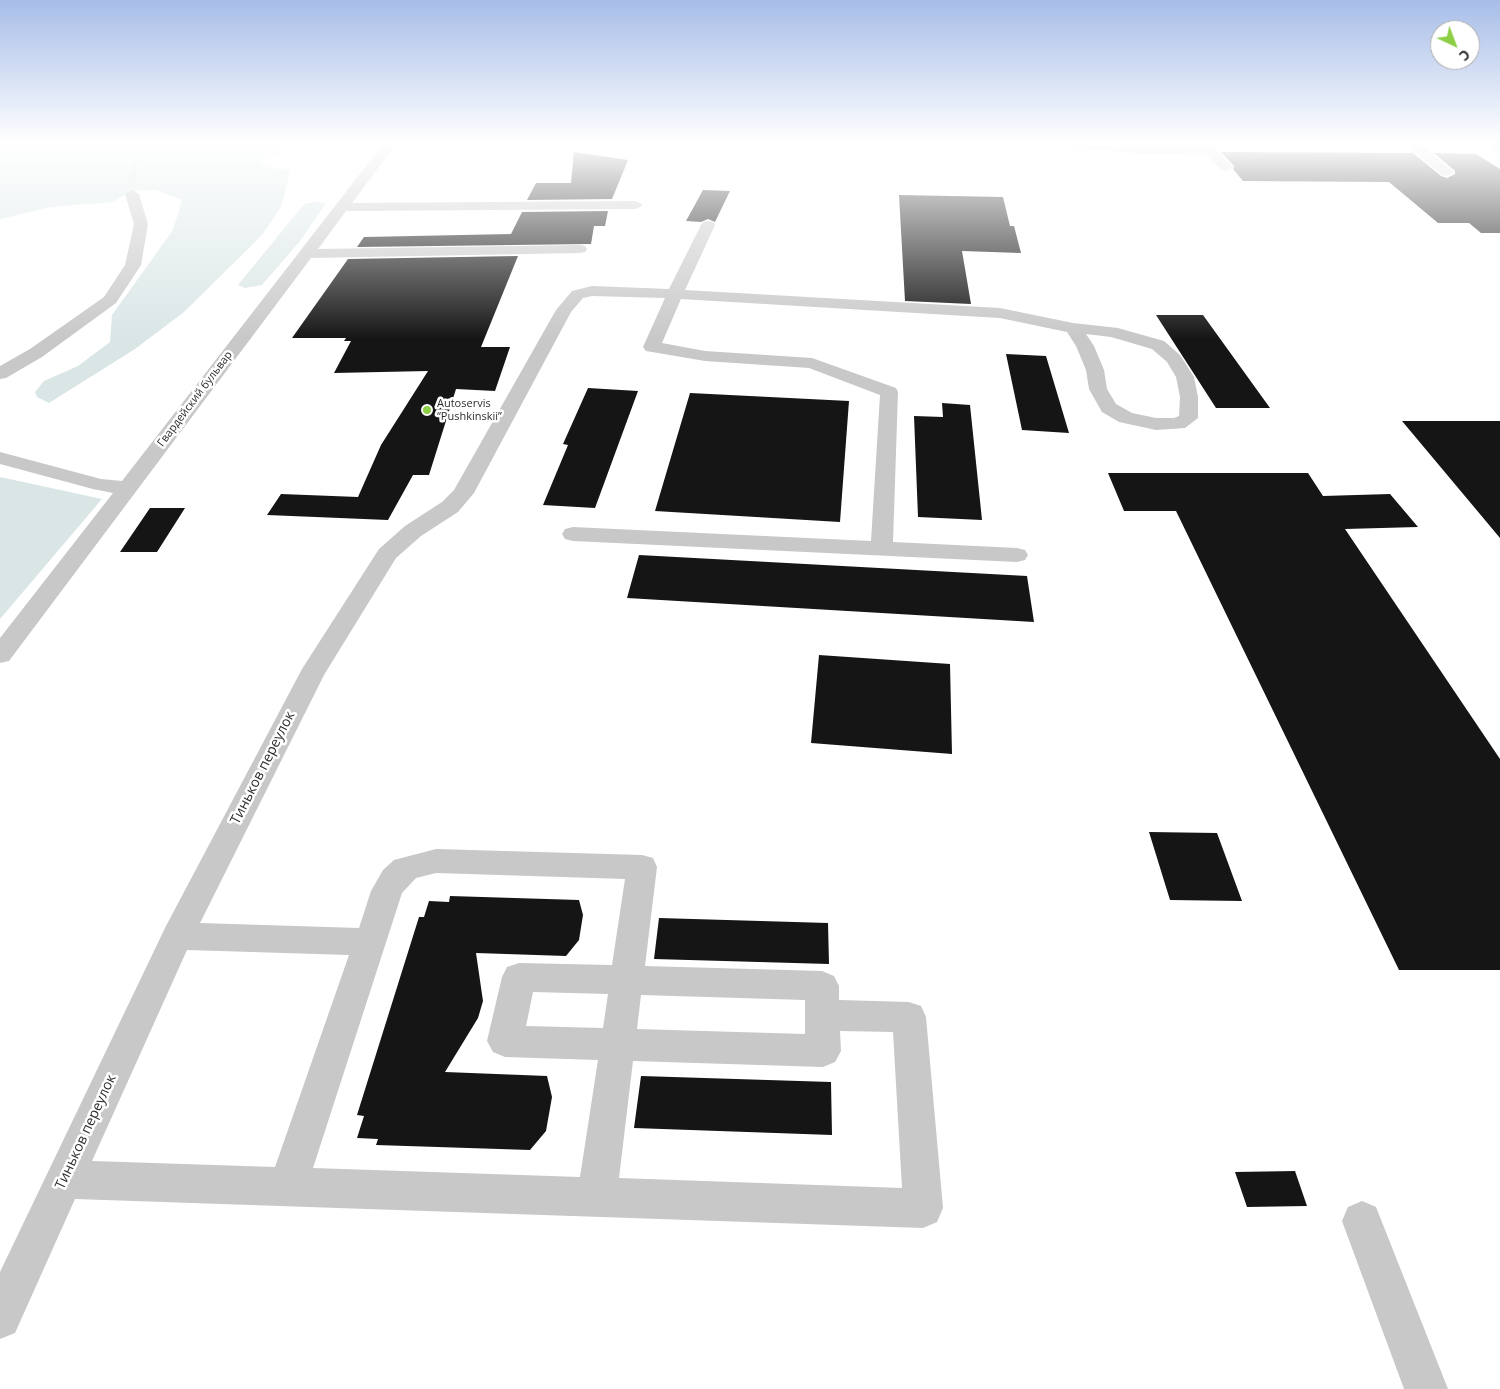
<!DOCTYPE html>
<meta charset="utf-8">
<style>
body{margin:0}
#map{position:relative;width:1500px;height:1389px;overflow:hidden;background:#fff;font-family:"Open Sans",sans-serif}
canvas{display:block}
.north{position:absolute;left:1430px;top:20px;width:50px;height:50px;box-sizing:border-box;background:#fff;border:1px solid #ababab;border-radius:50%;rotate:137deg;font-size:14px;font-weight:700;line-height:20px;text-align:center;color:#2e2e2e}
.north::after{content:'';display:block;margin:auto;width:18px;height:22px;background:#8ccf46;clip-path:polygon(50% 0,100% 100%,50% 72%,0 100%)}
</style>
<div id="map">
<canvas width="1500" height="1389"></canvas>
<div class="north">С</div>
</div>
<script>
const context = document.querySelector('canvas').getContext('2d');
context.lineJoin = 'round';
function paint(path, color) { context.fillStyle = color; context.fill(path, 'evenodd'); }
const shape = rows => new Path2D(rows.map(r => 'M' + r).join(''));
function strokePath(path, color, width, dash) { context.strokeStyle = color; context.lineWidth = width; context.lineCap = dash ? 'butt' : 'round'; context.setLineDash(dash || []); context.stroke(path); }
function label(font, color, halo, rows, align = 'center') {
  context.font = font + ' "Open Sans",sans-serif'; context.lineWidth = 5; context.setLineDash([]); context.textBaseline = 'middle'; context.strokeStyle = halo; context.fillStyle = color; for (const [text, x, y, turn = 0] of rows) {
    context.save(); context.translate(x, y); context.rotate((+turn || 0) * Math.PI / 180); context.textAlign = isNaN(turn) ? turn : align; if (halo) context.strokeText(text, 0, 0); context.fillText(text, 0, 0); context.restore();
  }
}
paint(shape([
 [0,144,270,144,281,153,261,161,265,167,285,169,290,172,281,207,262,235,184,312,135,349,49,403,37,397,35,392,44,381,78,366,110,342,112,315,173,230,182,200,156,190,131,191,113,202,51,207,0,219],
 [314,202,326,203,300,241,262,285,245,288,238,285,304,204],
 [0,477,102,499,0,619]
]), '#dae6e6');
paint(shape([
 [574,152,628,160,612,199,527,200,536,183,571,183],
 [1221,152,1413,153,1441,176,1447,178,1455,174,1455,171,1434,153,1476,154,1500,169,1500,233,1481,233,1469,223,1438,223,1389,182,1243,181,1233,169,1234,166],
 [703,190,730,191,715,222,708,219,701,222,686,221],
 [899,195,1003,197,1010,226,1014,226,1021,253,962,251,971,304,905,301],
 [608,211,605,226,594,226,591,244,357,247,364,237,511,234,522,212],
 [518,256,481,347,510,347,495,391,456,389,429,475,413,475,388,520,267,515,281,494,358,497,381,445,428,371,334,373,351,341,344,341,346,338,292,338,348,259],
 [1156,315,1203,315,1270,408,1216,408],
 [1006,354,1046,356,1069,433,1022,430],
 [588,388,638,391,595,508,543,505,568,445,563,444],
 [690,393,849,401,840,522,655,511],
 [942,403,970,405,982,520,918,517,914,416,943,417],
 [1402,421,1500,421,1500,538],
 [1108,473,1308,473,1323,496,1390,494,1418,527,1345,529,1500,759,1500,970,1399,970,1176,511,1124,511],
 [150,508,185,508,157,552,120,552],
 [639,555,1027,576,1034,622,627,598],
 [819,655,950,664,952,754,811,743],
 [1149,832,1217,833,1242,901,1170,900],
 [450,896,579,900,583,915,579,940,566,956,476,953,483,1001,478,1018,445,1072,547,1076,552,1097,546,1131,530,1150,376,1145,378,1139,357,1138,364,1116,357,1115,419,917,424,917,429,901,449,902],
 [659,918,828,923,829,964,654,959],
 [641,1076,831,1082,832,1135,634,1128],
 [1295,1171,1307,1206,1247,1207,1235,1172]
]), '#151515');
strokePath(shape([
 [135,178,134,163,139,156,163,144]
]), '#c2c2c2', 2, [1, 1]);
paint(shape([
 [383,144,396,144,352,203,636,201,643,205,636,209,346,211,318,249,580,245,585,246,587,249,585,252,580,253,311,258,9,661,0,663,0,638,113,493,93,489,0,464,0,452,101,479,122,481,383,144],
 [1066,144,1147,146,1211,144,1233,167,1227,171,1222,170,1205,153,1147,154,1072,148,1066,144],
 [1405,144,1419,144,1454,172,1447,176,1442,175,1405,144],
 [1488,144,1500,144,1500,152,1496,151,1488,144],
 [132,190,139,194,148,224,141,265,116,303,42,357,6,378,0,379,0,366,30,349,104,297,125,265,134,224,125,194,132,190],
 [708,221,713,222,715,225,685,290,1000,308,1073,323,1118,328,1164,341,1180,355,1194,377,1198,397,1198,418,1185,428,1156,430,1119,422,1102,412,1089,389,1086,370,1076,346,1067,332,1000,318,681,299,662,343,705,351,812,358,896,388,898,392,893,542,1017,548,1025,550,1028,555,1025,560,1017,562,573,541,565,539,562,534,565,529,573,527,871,541,880,395,809,368,705,361,646,351,643,347,665,298,592,296,583,298,571,312,474,493,458,512,421,536,396,558,324,675,200,923,359,928,371,891,383,870,394,860,436,849,642,855,653,858,657,867,645,966,822,971,834,976,839,986,839,1000,909,1002,921,1006,926,1017,943,1208,937,1222,923,1228,75,1199,15,1333,0,1339,0,1272,166,926,302,669,379,549,405,526,442,502,454,490,556,310,572,291,592,286,669,289,701,225,703,222,708,221],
 [1086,334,1111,337,1152,349,1167,362,1176,377,1180,397,1179,416,1174,418,1156,418,1132,413,1116,404,1107,389,1104,370,1094,346,1086,334],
 [436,873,625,879,612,965,519,963,507,967,502,977,487,1041,493,1052,505,1057,598,1060,580,1177,313,1168,402,893,416,878,436,873],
 [187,950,349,955,275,1167,92,1161,187,950],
 [533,992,608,994,603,1028,526,1026,533,992],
 [641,995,805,1000,805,1034,637,1029,641,995],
 [840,1031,893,1032,902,1188,619,1178,633,1061,823,1067,835,1062,841,1051,840,1031],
 [1362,1201,1376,1207,1448,1389,1404,1389,1342,1221,1348,1207,1362,1201]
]), '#c8c8c8');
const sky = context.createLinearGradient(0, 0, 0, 339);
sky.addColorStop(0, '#a7bde8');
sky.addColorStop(0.42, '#fff');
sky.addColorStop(1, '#ffffff00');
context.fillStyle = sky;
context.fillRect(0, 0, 1500, 339);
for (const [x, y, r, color] of [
 [427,410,5,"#8ccf46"]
]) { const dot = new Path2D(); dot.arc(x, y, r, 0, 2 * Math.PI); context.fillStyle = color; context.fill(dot); strokePath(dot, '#fff', 2); }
label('11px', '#2e2e2e', '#fff', [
 ["Гвардейский бульвар",195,399,-53]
]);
label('11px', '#2e2e2e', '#fff', [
 ["Autoservis",437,404],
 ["“Pushkinskii”",437,417]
], 'left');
label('14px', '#2e2e2e', '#fff', [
 ["Тиньков переулок",263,768,-63],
 ["Тиньков переулок",86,1132,-65]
]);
</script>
